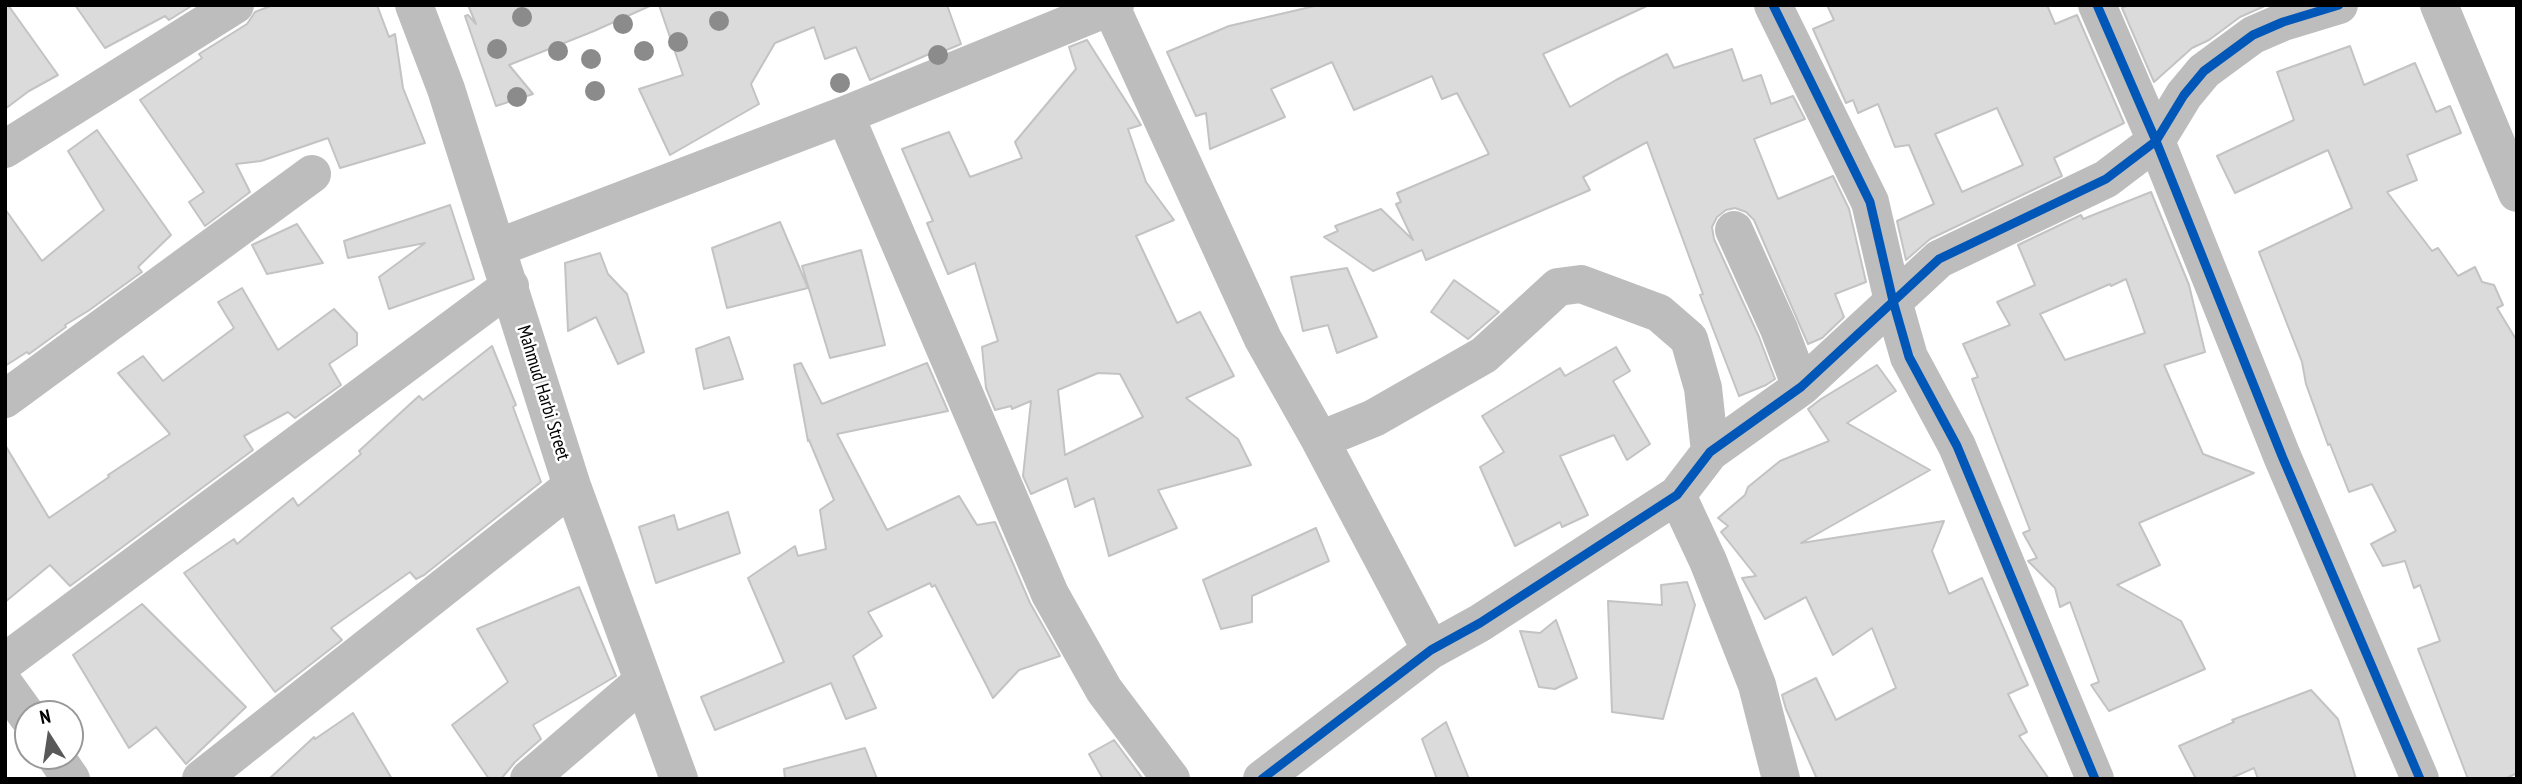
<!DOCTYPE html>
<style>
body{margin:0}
#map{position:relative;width:2522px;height:784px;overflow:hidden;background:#fff;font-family:"PT Sans Narrow",sans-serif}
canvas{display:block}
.frame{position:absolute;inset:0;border:7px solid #000;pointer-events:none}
.north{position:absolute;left:14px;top:700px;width:70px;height:70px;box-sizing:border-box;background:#fff;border:2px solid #999;border-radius:50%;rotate:348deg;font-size:19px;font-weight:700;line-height:28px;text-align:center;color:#000}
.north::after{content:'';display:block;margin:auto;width:24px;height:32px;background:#595959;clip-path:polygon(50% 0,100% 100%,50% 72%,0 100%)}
</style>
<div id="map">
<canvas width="2522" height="784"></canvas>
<div class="frame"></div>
<div class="north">N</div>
</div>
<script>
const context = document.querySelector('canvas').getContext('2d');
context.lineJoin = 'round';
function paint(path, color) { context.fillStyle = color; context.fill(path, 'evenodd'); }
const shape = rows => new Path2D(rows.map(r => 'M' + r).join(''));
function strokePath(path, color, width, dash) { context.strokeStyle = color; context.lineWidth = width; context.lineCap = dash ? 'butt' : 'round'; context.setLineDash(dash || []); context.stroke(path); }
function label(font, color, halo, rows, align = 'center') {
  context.font = font + ' "PT Sans Narrow",sans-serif'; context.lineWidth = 5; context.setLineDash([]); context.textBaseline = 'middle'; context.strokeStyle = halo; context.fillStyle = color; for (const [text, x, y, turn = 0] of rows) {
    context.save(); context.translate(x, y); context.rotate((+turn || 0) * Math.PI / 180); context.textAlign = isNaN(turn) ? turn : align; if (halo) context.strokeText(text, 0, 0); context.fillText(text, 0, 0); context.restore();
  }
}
const building = shape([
 [5,5,8,5,58,75,29,91,5,109,5,5],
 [75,5,193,5,169,20,165,16,105,48,75,5],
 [273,5,377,5,389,37,395,34,403,88,425,143,340,168,328,138,261,161,236,164,250,192,205,226,189,202,204,192,140,100,202,58,199,54,247,24,255,12,273,5],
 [468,5,652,5,594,31,509,65,533,94,496,106,465,16,468,15,476,24,468,5],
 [659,5,947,5,961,44,937,54,936,51,870,80,856,47,825,59,814,27,775,43,751,84,759,104,670,155,639,89,683,75,659,5],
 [1319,5,1649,5,1543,54,1570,107,1616,80,1667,54,1674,68,1732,49,1743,81,1761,75,1771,104,1793,96,1805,119,1754,139,1778,199,1833,176,1849,209,1866,282,1835,294,1844,317,1822,338,1808,344,1754,220,1746,212,1735,208,1726,210,1717,217,1712,227,1714,239,1759,337,1775,379,1766,385,1739,396,1700,295,1703,294,1647,142,1583,177,1590,190,1426,260,1422,250,1373,271,1324,237,1338,231,1335,226,1381,209,1413,240,1396,204,1401,202,1397,193,1489,154,1457,93,1442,99,1432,76,1354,110,1332,62,1271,89,1285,117,1210,149,1206,113,1196,116,1167,52,1229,26,1319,5],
 [1827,5,2047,5,2055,24,2077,15,2124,123,2054,158,2062,176,1930,239,1906,260,1897,221,1934,204,1909,145,1895,147,1878,104,1858,113,1853,100,1846,103,1813,29,1834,20,1827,5],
 [1997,108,2023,165,1962,192,1935,134,1997,108],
 [2128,5,2267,5,2240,17,2209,40,2192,48,2154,82,2122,8,2128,5],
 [1087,40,1141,125,1128,129,1146,182,1174,220,1136,236,1177,323,1200,312,1234,376,1186,398,1238,439,1251,465,1158,490,1177,528,1109,556,1094,498,1075,507,1067,478,1031,494,1023,476,1031,401,1012,409,1011,406,995,410,986,388,982,347,998,341,975,263,948,274,927,223,933,221,902,149,949,132,970,177,1022,158,1015,142,1076,69,1069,47,1087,40],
 [1098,373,1120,374,1143,417,1065,455,1058,390,1098,373],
 [2350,46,2364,85,2415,63,2436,112,2450,106,2461,133,2407,155,2417,180,2387,192,2432,251,2438,248,2458,276,2475,267,2482,282,2494,285,2503,305,2497,308,2517,341,2517,773,2505,779,2468,779,2418,649,2440,641,2420,585,2414,588,2405,561,2383,566,2371,544,2396,531,2372,484,2349,492,2330,444,2328,445,2306,384,2302,362,2259,252,2352,208,2328,150,2235,193,2217,156,2294,120,2277,72,2350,46],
 [97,130,171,235,138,267,142,272,88,311,65,325,66,327,29,354,27,352,5,366,5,209,42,261,104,210,68,151,97,130],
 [2151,192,2189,285,2205,352,2164,365,2203,454,2254,473,2139,523,2160,565,2117,585,2181,621,2205,669,2109,711,2091,685,2099,682,2070,602,2060,607,2055,588,2028,561,2037,558,2023,533,2030,530,1972,379,1978,377,1963,344,2010,325,1997,302,2035,285,2018,245,2081,215,2083,219,2151,192],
 [2126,279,2145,333,2065,360,2040,314,2110,284,2111,286,2126,279],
 [450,205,474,279,389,309,379,277,425,243,348,258,344,241,450,205],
 [780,222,808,288,727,308,712,248,780,222],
 [297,224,323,263,267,274,252,245,297,224],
 [861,250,885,345,830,358,802,266,861,250],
 [600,253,608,274,627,294,644,352,618,364,596,317,568,331,565,263,600,253],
 [1347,268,1377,337,1337,353,1328,325,1303,331,1291,277,1347,268],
 [1454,280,1499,312,1468,339,1431,312,1454,280],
 [242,288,278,350,334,309,357,333,357,345,329,364,341,385,295,418,288,412,244,436,253,450,70,586,50,565,5,602,5,445,49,518,109,477,108,475,170,434,118,373,143,356,163,381,234,328,218,302,242,288],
 [729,337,743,379,704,389,696,349,729,337],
 [492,346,516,405,513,407,541,482,424,575,416,579,410,572,331,628,342,640,275,692,184,573,234,539,237,544,293,498,298,506,361,454,359,451,409,405,419,396,423,400,492,346],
 [1616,347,1630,371,1613,381,1650,444,1627,460,1614,435,1560,456,1588,515,1562,527,1560,522,1515,546,1480,467,1504,452,1482,416,1560,368,1565,376,1616,347],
 [801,363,822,404,927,363,948,411,837,434,887,530,959,496,977,525,995,522,1030,603,1060,656,1019,670,993,698,935,585,932,587,930,583,868,612,882,636,853,656,876,708,846,719,831,683,715,730,701,697,784,662,748,578,795,546,798,556,826,549,820,510,834,500,809,440,808,441,794,365,801,363],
 [1877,365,1896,391,1847,423,1930,470,1801,543,1944,521,1932,551,1949,594,1982,578,2028,685,2008,694,2027,732,2019,736,2049,779,1817,779,1786,709,1782,695,1816,678,1836,720,1896,688,1872,628,1833,655,1806,597,1765,619,1742,578,1756,576,1721,532,1728,526,1718,518,1745,495,1748,487,1780,461,1829,441,1808,409,1821,399,1877,365],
 [728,512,740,553,656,583,639,527,674,515,678,530,728,512],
 [1316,528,1329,561,1252,596,1252,622,1221,629,1203,580,1316,528],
 [1687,582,1695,605,1663,719,1612,712,1608,601,1662,605,1661,585,1687,582],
 [579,587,616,676,533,725,541,739,515,762,501,779,489,779,452,725,508,682,477,629,579,587],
 [142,604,246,707,186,764,156,727,129,748,73,655,142,604],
 [1556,620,1577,678,1555,689,1539,687,1520,631,1540,633,1556,620],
 [2311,690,2338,719,2356,779,2258,779,2254,768,2229,779,2196,779,2179,746,2234,722,2232,720,2311,690],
 [353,713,392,779,269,779,314,737,315,739,353,713],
 [1446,722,1469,779,1437,779,1422,739,1446,722],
 [1114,740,1143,779,1103,779,1089,754,1114,740],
 [865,748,877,779,785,779,784,769,865,748]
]);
paint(building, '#dbdbdb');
strokePath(building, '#c3c3c3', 2);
strokePath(shape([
 [414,5,446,89,572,486,679,779],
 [1773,5,1870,202,1893,301,1909,357,1957,446,2095,779],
 [2097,5,2156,141,2282,456,2420,779],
 [2439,5,2517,193],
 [1111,7,1263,339,1320,440,1431,650],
 [845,115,1050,594,1104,690,1171,779],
 [5,149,235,5],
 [1734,230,1779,329,1801,387],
 [497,248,845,115,1115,5],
 [5,399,312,174],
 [1320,440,1374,418,1484,355,1558,287,1581,284,1659,313,1689,339,1703,388,1710,452],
 [1677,495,1708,561,1757,685,1781,779],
 [5,662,510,286],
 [5,685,28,717],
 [55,756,71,779],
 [201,779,572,486],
 [529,779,643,681],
 [1262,779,1431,650,1480,623,1677,495,1710,452,1801,387,1939,259,2106,179,2156,141,2184,95,2204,71,2253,35,2283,22,2339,5]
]), '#bdbdbd', 38);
strokePath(shape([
 [1773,5,1870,202,1893,301,1909,357,1957,446,2095,779],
 [2097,5,2156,141,2282,456,2420,779],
 [1262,779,1431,650,1480,623,1677,495,1710,452,1801,387,1939,259,2106,179,2156,141,2184,95,2204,71,2253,35,2283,22,2339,5]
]), '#0057b8', 9);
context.fillStyle = '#8b8b8b';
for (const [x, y] of [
 [522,17],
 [719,21],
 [623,24],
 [678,42],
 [497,49],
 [558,51],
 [644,51],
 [938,55],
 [591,59],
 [840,83],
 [595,91],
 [517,97]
]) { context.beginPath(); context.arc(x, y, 10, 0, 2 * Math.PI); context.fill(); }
label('19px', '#000', '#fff', [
 ["Mahmud Harbi Street",543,393,73]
]);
</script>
